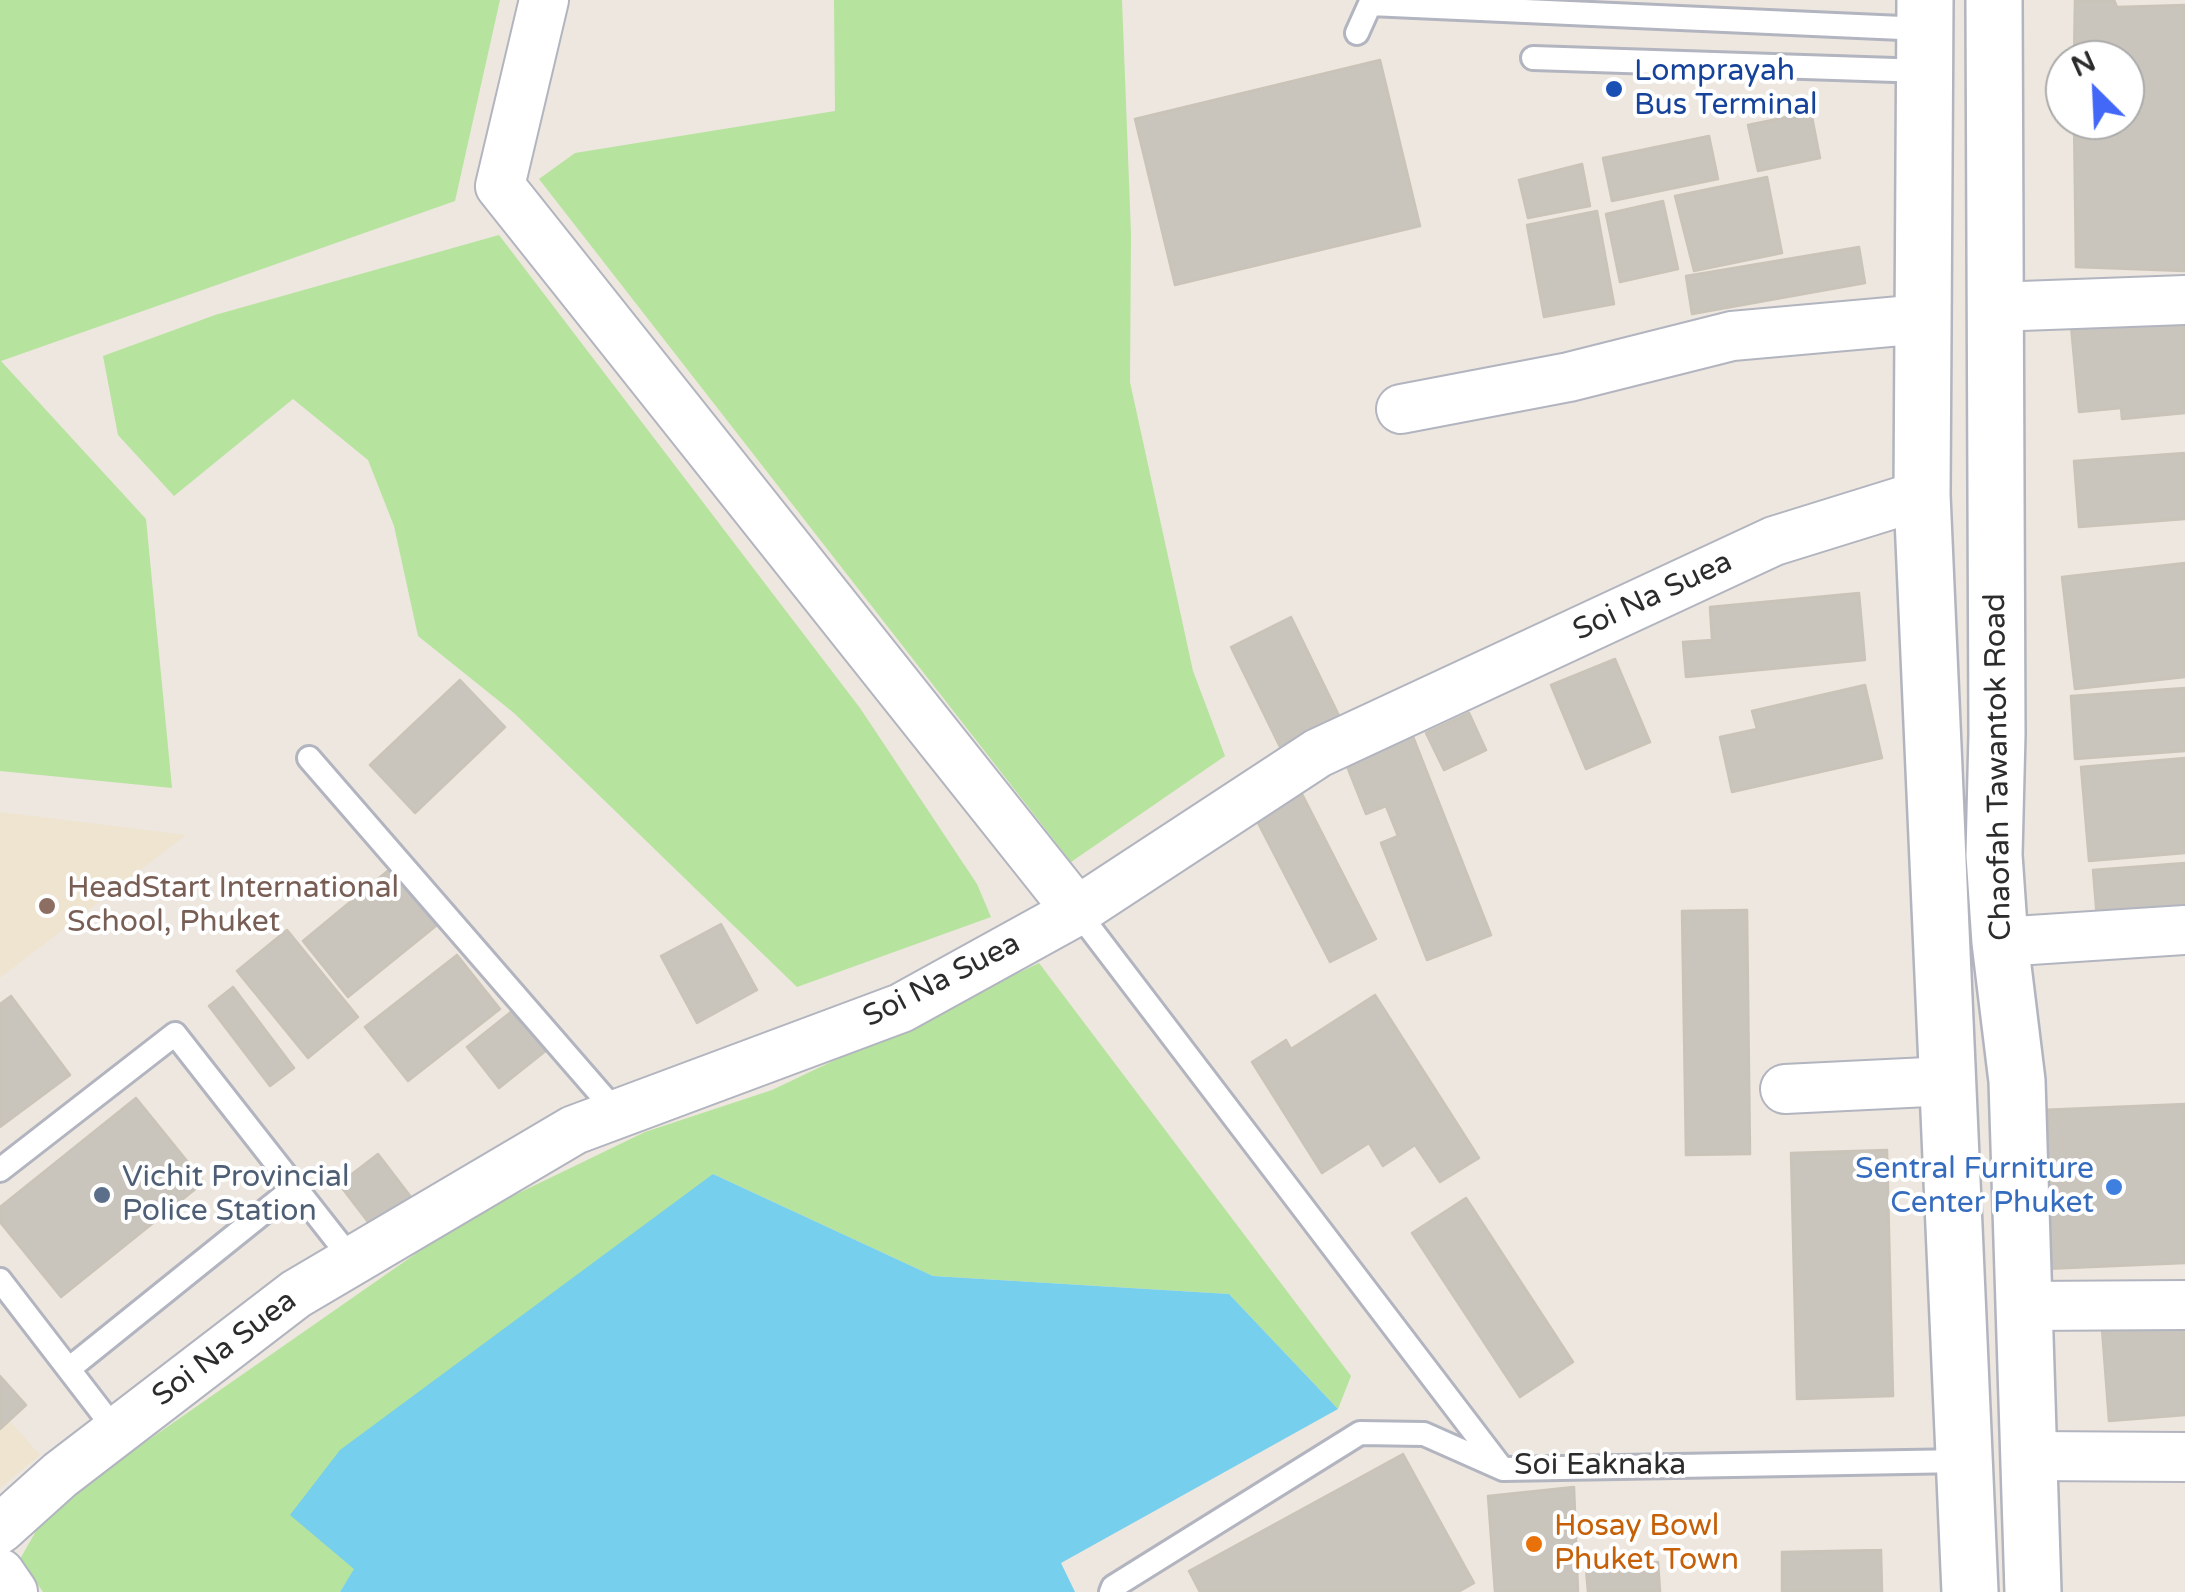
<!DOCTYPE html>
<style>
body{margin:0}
#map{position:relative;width:2185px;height:1592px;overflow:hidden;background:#ede7df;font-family:"Varela Round",sans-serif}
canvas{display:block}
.north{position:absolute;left:2045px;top:40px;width:100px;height:100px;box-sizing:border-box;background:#fff;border:2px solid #ababab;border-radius:50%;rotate:336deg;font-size:28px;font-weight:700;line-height:40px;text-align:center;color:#2c2c2c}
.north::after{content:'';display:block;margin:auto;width:35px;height:45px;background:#4367f7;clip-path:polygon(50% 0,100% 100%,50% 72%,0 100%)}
</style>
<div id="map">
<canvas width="2185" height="1592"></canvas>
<div class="north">N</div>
</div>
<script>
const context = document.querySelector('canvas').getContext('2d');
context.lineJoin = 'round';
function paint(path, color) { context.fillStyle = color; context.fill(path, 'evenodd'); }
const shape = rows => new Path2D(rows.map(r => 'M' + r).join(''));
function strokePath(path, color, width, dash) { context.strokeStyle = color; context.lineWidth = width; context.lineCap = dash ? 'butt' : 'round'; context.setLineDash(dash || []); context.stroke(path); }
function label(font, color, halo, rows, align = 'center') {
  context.font = font + ' "Varela Round",sans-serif'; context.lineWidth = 8; context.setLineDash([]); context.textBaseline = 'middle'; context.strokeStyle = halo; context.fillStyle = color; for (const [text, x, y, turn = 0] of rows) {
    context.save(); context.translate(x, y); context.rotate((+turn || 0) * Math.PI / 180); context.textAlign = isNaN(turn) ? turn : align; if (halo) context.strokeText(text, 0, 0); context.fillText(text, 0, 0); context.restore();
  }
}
paint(shape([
 [0,812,186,835,0,978],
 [0,1410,40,1455,0,1488]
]), '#eee4cf');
paint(shape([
 [0,0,500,0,455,201,1,361,146,519,172,788,0,771],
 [834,0,1122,0,1131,234,1130,382,1193,671,1225,756,1071,862,539,179,575,153,835,111],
 [499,235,860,708,977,884,991,917,797,987,514,713,418,636,394,526,368,460,293,399,174,496,118,435,103,356,215,315],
 [1039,963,1351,1376,1338,1409,1229,1294,933,1276,713,1174,354,1570,340,1592,43,1592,20,1559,48,1510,467,1218,645,1132,772,1090]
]), '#b6e39d');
paint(shape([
 [713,1174,933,1276,1229,1294,1338,1409,1061,1563,1075,1592,340,1592,354,1569,290,1515,340,1450]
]), '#75cfed');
const building = shape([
 [2075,0,2114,0,2117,7,2185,5,2185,271,2076,267,2074,120,2125,120,2125,60,2074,60,2075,0],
 [1380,60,1420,226,1175,285,1135,119,1380,60],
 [1811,112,1820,158,1758,171,1748,125,1811,112],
 [1709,136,1718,179,1612,201,1603,158,1709,136],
 [1582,164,1590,206,1528,218,1519,180,1582,164],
 [1767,177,1782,253,1694,271,1675,196,1767,177],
 [1663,201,1678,269,1620,282,1606,214,1663,201],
 [1597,211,1614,304,1544,317,1527,225,1597,211],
 [1859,247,1865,283,1692,314,1686,276,1859,247],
 [2185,315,2185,413,2122,419,2121,408,2079,412,2071,326,2185,315],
 [2185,453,2185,519,2079,527,2074,461,2185,453],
 [2185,563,2185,677,2075,689,2062,577,2185,563],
 [1859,593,1865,660,1686,677,1683,642,1712,640,1710,607,1859,593],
 [1291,617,1344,726,1284,755,1231,647,1291,617],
 [1615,659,1650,742,1586,769,1551,685,1615,659],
 [460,680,505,727,415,813,370,765,460,680],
 [1865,685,1882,758,1732,792,1720,737,1757,729,1752,711,1865,685],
 [2185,688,2185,751,2075,759,2071,696,2185,688],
 [1469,713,1486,750,1444,770,1426,733,1469,713],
 [1412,734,1491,935,1427,960,1381,843,1398,836,1386,806,1366,814,1345,761,1412,734],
 [2185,758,2185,853,2089,861,2081,767,2185,758],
 [1302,794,1376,939,1330,962,1256,819,1302,794],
 [2185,863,2185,913,2097,919,2093,870,2185,863],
 [390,869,437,925,348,997,303,941,390,869],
 [1747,910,1750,1154,1686,1155,1682,911,1747,910],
 [721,924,757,990,697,1023,661,956,721,924],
 [287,930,358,1017,308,1058,237,971,287,930],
 [457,955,500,1009,408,1081,365,1027,457,955],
 [233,987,294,1068,270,1086,209,1006,233,987],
 [1375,995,1479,1158,1440,1182,1415,1145,1383,1166,1369,1143,1322,1173,1252,1062,1286,1040,1291,1049,1375,995],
 [11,996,70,1075,0,1127,0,1004,11,996],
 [516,1008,548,1049,499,1088,467,1047,516,1008],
 [136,1098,204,1182,61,1297,0,1222,0,1207,136,1098],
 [2185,1104,2185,1263,2044,1269,2041,1110,2185,1104],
 [1887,1150,1893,1396,1797,1399,1791,1153,1887,1150],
 [378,1154,414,1201,375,1231,339,1184,378,1154],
 [1466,1198,1573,1362,1520,1397,1412,1233,1466,1198],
 [2185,1322,2185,1415,2109,1421,2102,1329,2185,1322],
 [0,1376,26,1405,0,1429,0,1376],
 [1403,1454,1474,1583,1458,1592,1200,1592,1189,1571,1403,1454],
 [1574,1487,1578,1592,1495,1592,1488,1496,1574,1487],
 [1881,1550,1882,1592,1782,1592,1782,1552,1881,1550],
 [1658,1562,1660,1592,1588,1592,1586,1569,1658,1562]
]);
paint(building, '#c9c5bd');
strokePath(building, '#c9c3b8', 2.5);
const service = shape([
 [1357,33,1370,4,1924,29],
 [1533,58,1925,71],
 [309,758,618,1114],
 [1077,911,1500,1466],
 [0,1170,175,1034,353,1261],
 [0,1280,117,1432],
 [70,1368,295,1187],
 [1111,1592,1113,1587,1360,1433,1424,1434,1503,1469,1964,1461]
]);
const minor = shape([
 [544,0,500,186,1077,911],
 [1994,307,2185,300],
 [1401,409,1569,377,1732,336,1923,319],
 [2000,942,2185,930],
 [1785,1089,1948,1081],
 [2025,1306,2185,1305],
 [2030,1456,2185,1457],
 [0,1529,60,1475,296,1294,574,1130,901,1008,1077,911,1318,753,1774,541,1922,495],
 [0,1573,13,1592]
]);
const secondary = shape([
 [1925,0,1922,495,1970,1592],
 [1994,0,1997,734,1994,855,2000,942,2017,1081,2033,1592]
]);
strokePath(service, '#b2b5bf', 28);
strokePath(minor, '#b2b5bf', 52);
strokePath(secondary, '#b2b5bf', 60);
strokePath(service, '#fff', 22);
strokePath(minor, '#fff', 48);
strokePath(secondary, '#fff', 55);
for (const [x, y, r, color] of [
 [1614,89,10,"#1a4fb4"],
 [47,906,10,"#8d6e63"],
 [2114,1187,10,"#3f7fe0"],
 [102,1195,10,"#5c6f8a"],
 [1534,1544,10,"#e8710a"]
]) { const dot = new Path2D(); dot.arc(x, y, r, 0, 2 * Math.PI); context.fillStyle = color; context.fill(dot); strokePath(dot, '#fff', 4); }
label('30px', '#164399', '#fff', [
 ["Lomprayah",1634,72],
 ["Bus Terminal",1634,106]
], 'left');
label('30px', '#2c2c2c', '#fff', [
 ["Soi Na Suea",1653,597,-25],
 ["Chaofah Tawantok Road",1999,767,-91],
 ["Soi Na Suea",942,981,-27],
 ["Soi Na Suea",225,1349,-37],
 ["Soi Eaknaka",1600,1466]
]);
label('30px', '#785e54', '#fff', [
 ["HeadStart International",67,889],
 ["School, Phuket",67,923]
], 'left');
label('30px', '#366cbe', '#fff', [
 ["Sentral Furniture",2094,1170],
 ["Center Phuket",2094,1204]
], 'right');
label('30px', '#4e5e75', '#fff', [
 ["Vichit Provincial",122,1178],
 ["Police Station",122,1212]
], 'left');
label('30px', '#c56008', '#fff', [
 ["Hosay Bowl",1554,1527],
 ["Phuket Town",1554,1561]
], 'left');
</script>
